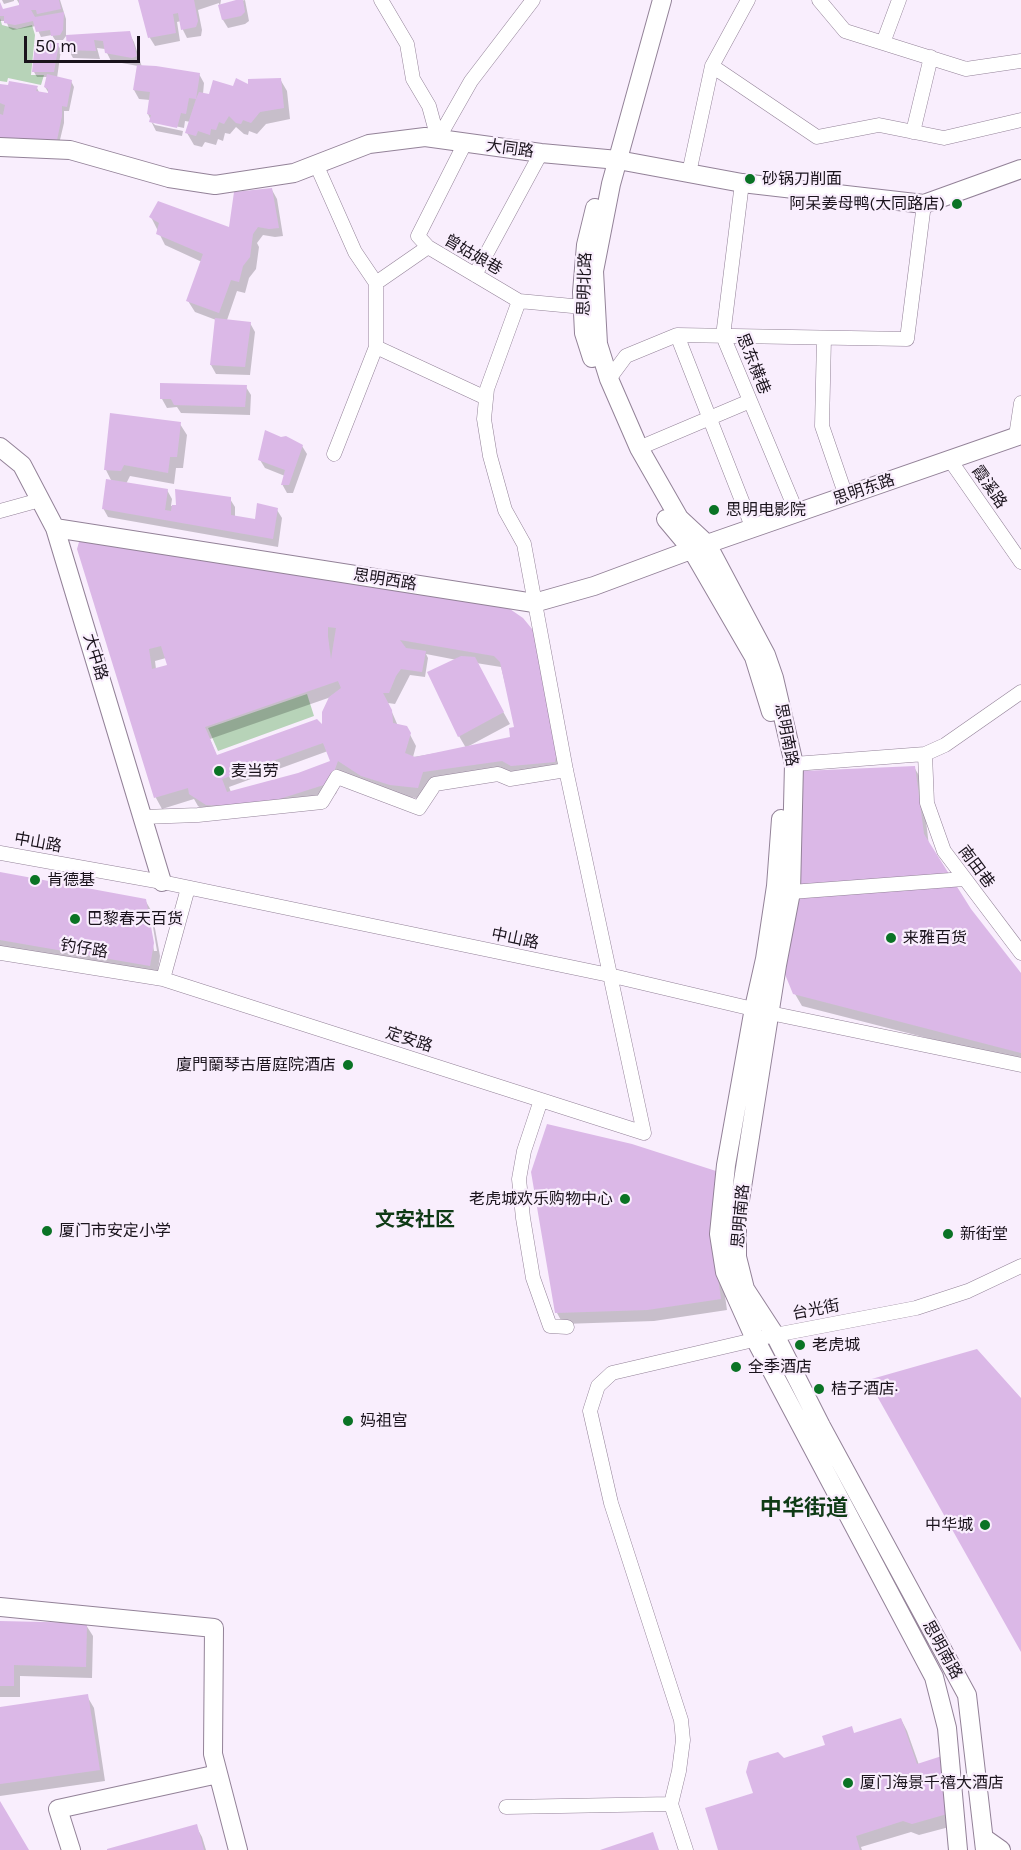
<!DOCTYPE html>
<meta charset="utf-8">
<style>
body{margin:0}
#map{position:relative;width:1021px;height:1850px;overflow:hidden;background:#f9eefd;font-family:Karla,sans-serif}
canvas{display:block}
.scale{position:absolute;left:24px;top:36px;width:116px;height:27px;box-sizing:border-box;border:3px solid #1a131c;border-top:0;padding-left:8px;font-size:18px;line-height:21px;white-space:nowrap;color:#1a131c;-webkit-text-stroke:4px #f9eefd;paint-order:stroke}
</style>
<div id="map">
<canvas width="1021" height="1850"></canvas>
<div class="scale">50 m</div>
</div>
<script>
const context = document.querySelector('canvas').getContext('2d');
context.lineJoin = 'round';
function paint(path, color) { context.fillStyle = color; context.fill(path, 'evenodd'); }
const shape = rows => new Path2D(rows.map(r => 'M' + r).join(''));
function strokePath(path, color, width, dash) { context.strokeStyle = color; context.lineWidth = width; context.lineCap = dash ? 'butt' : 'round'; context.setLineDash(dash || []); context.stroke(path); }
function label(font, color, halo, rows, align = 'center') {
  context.font = font + ' Karla,"Noto Sans SC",sans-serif'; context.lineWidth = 4.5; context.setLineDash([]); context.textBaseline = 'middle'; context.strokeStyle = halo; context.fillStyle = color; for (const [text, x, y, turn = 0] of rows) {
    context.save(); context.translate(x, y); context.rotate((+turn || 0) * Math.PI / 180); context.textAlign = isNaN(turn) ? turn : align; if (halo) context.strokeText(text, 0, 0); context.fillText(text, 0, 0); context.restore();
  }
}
paint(shape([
 [0,18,2,25,17,29,32,25,35,35,31,75,44,75,41,85,8,78,7,82,0,81],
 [307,694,314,716,218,751,208,728]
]), '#b7d3b8');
paint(shape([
 [2,0,14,0,14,1,4,4],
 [17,0,60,0,66,19,66,36,63,40,55,40,52,35,41,37,36,26,13,30,9,28,6,21,0,21,0,3,2,11,21,7],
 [139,0,221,0,220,6,245,0,249,21,245,24,228,28,223,20,219,3,198,10,202,30,201,36,187,38,183,30,181,21,177,22,180,41,155,46,150,38],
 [129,33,134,42,142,67,199,74,204,83,203,94,210,95,234,88,250,86,280,79,287,91,290,119,266,124,257,134,249,131,248,135,244,134,236,127,230,134,225,133,223,141,218,139,216,145,205,142,202,147,194,145,187,133,191,122,185,121,184,128,151,121,148,114,150,100,139,99,134,90,138,66,111,61,105,49,97,48,100,59,73,58,68,49,68,37],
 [36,44,58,45,61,50,57,78,71,81,74,87,69,111,64,111,64,123,59,144,51,143,49,140,42,140,41,143,0,143,0,85,37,88,40,94,50,95,45,87,48,77,37,77,34,72],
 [151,121,155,125,183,131,182,136,156,131],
 [272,190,277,199,283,236,275,237,263,235,257,243,259,247,256,269,249,278,245,293,237,291,227,320,250,323,255,332,250,375,216,374,211,365,216,320,195,312,188,301,202,262,165,245,151,217,231,228],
 [246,387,251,395,250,415,181,413,177,407,167,408,162,399],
 [180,424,187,435,183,468,176,468,174,484,130,476,126,484,167,490,172,499,171,506,230,499,235,507,235,517,256,520,277,510,282,518,278,547,108,517,103,508,112,482,106,470],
 [302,446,307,454,293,493,287,493,282,484,285,476,265,468,260,460],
 [79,549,536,636,561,773,429,784,425,799,398,796,369,787,344,772,336,794,330,797,214,817,198,806,194,799,162,809,156,798],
 [426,654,457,660,459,736,466,748,413,757,416,746,406,727,398,726,388,703,395,704,410,675,425,677,428,658],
 [166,658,169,666,156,669,155,661],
 [476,663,501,667,516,728,512,738,467,747,510,724],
 [331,697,332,745,317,721,217,757,210,739],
 [328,751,332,762,298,774,231,792,229,787],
 [914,767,921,779,929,846,970,910,1021,976,1021,1062,802,1006,795,994],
 [0,873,145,900,152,912,160,956,157,977,0,950],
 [147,909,150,909,157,951,154,951],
 [715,1172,722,1184,717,1239,727,1310,654,1321,563,1324,557,1313],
 [0,1622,86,1625,93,1636,92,1678,20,1676,20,1697,0,1697],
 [87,1696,94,1708,105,1781,0,1796,0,1709],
 [901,1719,907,1731,919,1765,953,1826,919,1835,911,1832,861,1847,862,1850,720,1850,755,1794,784,1760],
 [196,1826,202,1837,206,1850,110,1850]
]), '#0003');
paint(shape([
 [19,0,59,0,61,9,37,14,36,10,31,10,35,17,64,12,63,30,60,35,51,36,50,30,36,32,33,21,15,25,4,23,4,16,0,16,0,2,3,9,19,5],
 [138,0,194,0,198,21,196,27,181,30,178,13,173,14,176,33,148,38],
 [236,0,243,0,245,12,241,16,222,20,218,5],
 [130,31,137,56,132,58,105,53,103,41,94,40,96,51,67,50,66,35],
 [35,43,59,43,54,72,32,72],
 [137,65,156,66,200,73,196,99,199,92,209,94,213,80,233,86,236,78,248,84,248,79,281,78,284,108,260,112,251,123,243,120,241,124,236,123,229,116,224,124,219,122,216,130,211,129,210,135,198,131,196,136,185,133,196,99,189,98,186,114,181,113,177,128,149,122,151,115,147,114,150,92,133,90],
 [47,74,72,80,67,107,62,106,62,116,57,140,0,138,0,114,3,115,5,105,0,103,0,84,8,85,9,81,38,86,36,91,48,93,48,89,44,87],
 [272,188,279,228,269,229,258,227,253,234,250,257,243,266,239,282,231,280,219,313,186,301,203,254,156,234,159,223,149,217,158,201,229,227,234,192],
 [215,318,251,322,245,367,210,365],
 [160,383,247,385,245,407,174,405,171,399,160,399],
 [110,413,181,422,177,457,170,457,168,473,124,465,121,471,104,470],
 [265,430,281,437,286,436,303,445,289,485,281,485,285,470,258,460],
 [106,479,168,489,165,510,171,511,172,505,176,505,175,489,231,497,231,515,255,519,257,503,278,508,273,539,102,509],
 [83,538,507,607,523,618,537,635,557,750,555,762,511,766,502,761,423,772,418,788,390,785,361,776,338,761,330,783,270,802,228,806,206,805,189,794,188,788,154,798,77,549,79,542],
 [328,627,336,628,331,659,328,637],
 [400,640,494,656,500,662,514,727,509,728,510,737,415,757,405,753,411,733,407,726,393,723,392,710,383,693,389,693,396,676,401,669,422,672,426,651,406,648],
 [161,646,167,665,152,669,149,649],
 [338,681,341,688,329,697,322,712,322,724,317,719,217,755,205,727],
 [323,743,330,761,298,773,227,792,222,779],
 [461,656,475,657,504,712,458,737,427,672],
 [915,766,924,834,971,909,1021,973,1021,1053,793,994,782,967,802,771],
 [0,872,146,899,154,943,150,966,0,940],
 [547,1124,632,1144,716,1171,711,1226,721,1299,647,1310,555,1313,531,1172],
 [977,1349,1021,1398,1021,1652,868,1380],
 [0,1621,87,1623,86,1667,14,1665,14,1686,0,1686],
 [88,1694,100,1770,0,1784,0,1707],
 [901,1718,917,1764,945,1755,947,1814,912,1824,903,1821,856,1836,860,1850,718,1850,705,1808,753,1793,746,1772,749,1761,778,1752,784,1758,825,1745,822,1736,852,1726,854,1733],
 [0,1801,29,1850,0,1850],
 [197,1824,204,1850,107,1850,107,1849],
 [653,1832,659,1850,600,1850]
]), '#dbb8e7');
const street = shape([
 [381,0,407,44,413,79,429,106,438,139],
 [819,0,845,31,966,69,1021,61],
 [883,43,899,0],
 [712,66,817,137,879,125,944,138,1021,120],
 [913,132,931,57],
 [438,139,471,81,533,0],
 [465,143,418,236,428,247,519,301,583,307],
 [316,164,355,252,376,283,376,347,334,454],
 [689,173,712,66,748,0],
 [742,183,723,336,797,513],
 [475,275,541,153],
 [376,283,428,247],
 [677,335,753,529],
 [824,338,822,426,846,496],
 [376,347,486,398],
 [609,379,626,356,677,335,907,339,924,204],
 [1016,436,1021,403],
 [639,448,750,401],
 [950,460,1021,562],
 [0,511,40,500],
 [925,754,927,803,944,851,1021,953],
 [794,764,925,754,945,745,1021,692],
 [143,817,198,815,322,802,337,777,419,808,435,784,498,774,510,779,566,770],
 [0,853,162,882,609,975,770,1013,1021,1065],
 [791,892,964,879],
 [0,953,163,979,644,1133,566,770,524,544,505,510,490,456,484,419,487,389,519,301],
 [163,979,188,888],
 [541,1100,524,1151,519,1179,523,1218,533,1278,550,1326,567,1327],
 [506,1807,671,1804],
 [686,1850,671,1804,679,1771,683,1740,681,1720,611,1503,590,1411,598,1386,612,1373,775,1335,916,1308,968,1291,1021,1266]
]);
const secondary = shape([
 [662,0,611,184,594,271,598,344,609,379,639,448,679,518,707,544,766,655,774,678,794,764,791,892,777,965,737,1219,737,1257,745,1289,775,1335,821,1426,967,1695,985,1850],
 [0,147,70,150,169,178,215,185,294,173,369,144,425,137,541,153,618,160,742,183,924,204,1021,169],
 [592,358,584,333,582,292,586,245,595,208],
 [0,447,22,465,55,528,162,882],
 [666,519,692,550,754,657,771,712],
 [55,528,534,603,594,586,707,544,1021,435],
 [781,819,776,886,765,959,754,1008,726,1165,719,1234,725,1272,755,1339,934,1677,947,1728,958,1850],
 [0,1607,214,1628,213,1754,238,1850],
 [984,1838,1001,1850],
 [71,1850,58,1809,218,1774]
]);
strokePath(street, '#938298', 15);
strokePath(secondary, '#938298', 20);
strokePath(street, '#fff', 14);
strokePath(secondary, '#fff', 18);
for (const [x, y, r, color] of [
 [750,179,6,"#0a7325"],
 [957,204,6,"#0a7325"],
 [714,510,6,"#0a7325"],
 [219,771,6,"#0a7325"],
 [35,880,6,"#0a7325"],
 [75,919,6,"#0a7325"],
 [891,938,6,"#0a7325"],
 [348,1065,6,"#0a7325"],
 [625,1199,6,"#0a7325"],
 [47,1231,6,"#0a7325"],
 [948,1234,6,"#0a7325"],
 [800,1345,6,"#0a7325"],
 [736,1367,6,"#0a7325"],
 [819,1389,6,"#0a7325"],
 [348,1421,6,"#0a7325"],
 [985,1525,6,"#0a7325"],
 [848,1783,6,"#0a7325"]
]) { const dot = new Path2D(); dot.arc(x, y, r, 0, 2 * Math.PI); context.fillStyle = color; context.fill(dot); strokePath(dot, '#f9eefd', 2); }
label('16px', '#1a131c', '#f9eefd', [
 ["大同路",510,149,8],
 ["曾姑娘巷",473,255,30],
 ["思明北路",585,284,-88],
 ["思东横巷",753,364,68],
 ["霞溪路",989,487,55],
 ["思明东路",864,490,-19],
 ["思明西路",385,580,9],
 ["大中路",95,657,73],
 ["思明南路",786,735,79],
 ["中山路",38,843,10],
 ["南田巷",976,867,53],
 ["中山路",515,939,12],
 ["钓仔路",84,949,9],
 ["定安路",409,1040,18],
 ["思明南路",741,1216,-85],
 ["台光街",816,1310,-11],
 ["思明南路",942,1650,61]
]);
label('16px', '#1a131c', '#f9eefd', [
 ["砂锅刀削面",762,179],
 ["阿呆姜母鸭(大同路店)",945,204,"right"],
 ["思明电影院",726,510],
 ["麦当劳",231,771],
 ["肯德基",47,880],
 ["巴黎春天百货",87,919],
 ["来雅百货",903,938],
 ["廈門蘭琴古厝庭院酒店",336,1065,"right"],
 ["老虎城欢乐购物中心",613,1199,"right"],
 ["厦门市安定小学",59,1231],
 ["新街堂",960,1234],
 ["老虎城",812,1345],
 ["全季酒店",748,1367],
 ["桔子酒店·",831,1389],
 ["妈祖宫",360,1421],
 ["中华城",973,1525,"right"],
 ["厦门海景千禧大酒店",860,1783]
], 'left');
label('bold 20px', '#0f3b16', '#f9eefd', [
 ["文安社区",415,1220]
]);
label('bold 22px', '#0f3b16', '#f9eefd', [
 ["中华街道",804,1509]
]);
</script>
